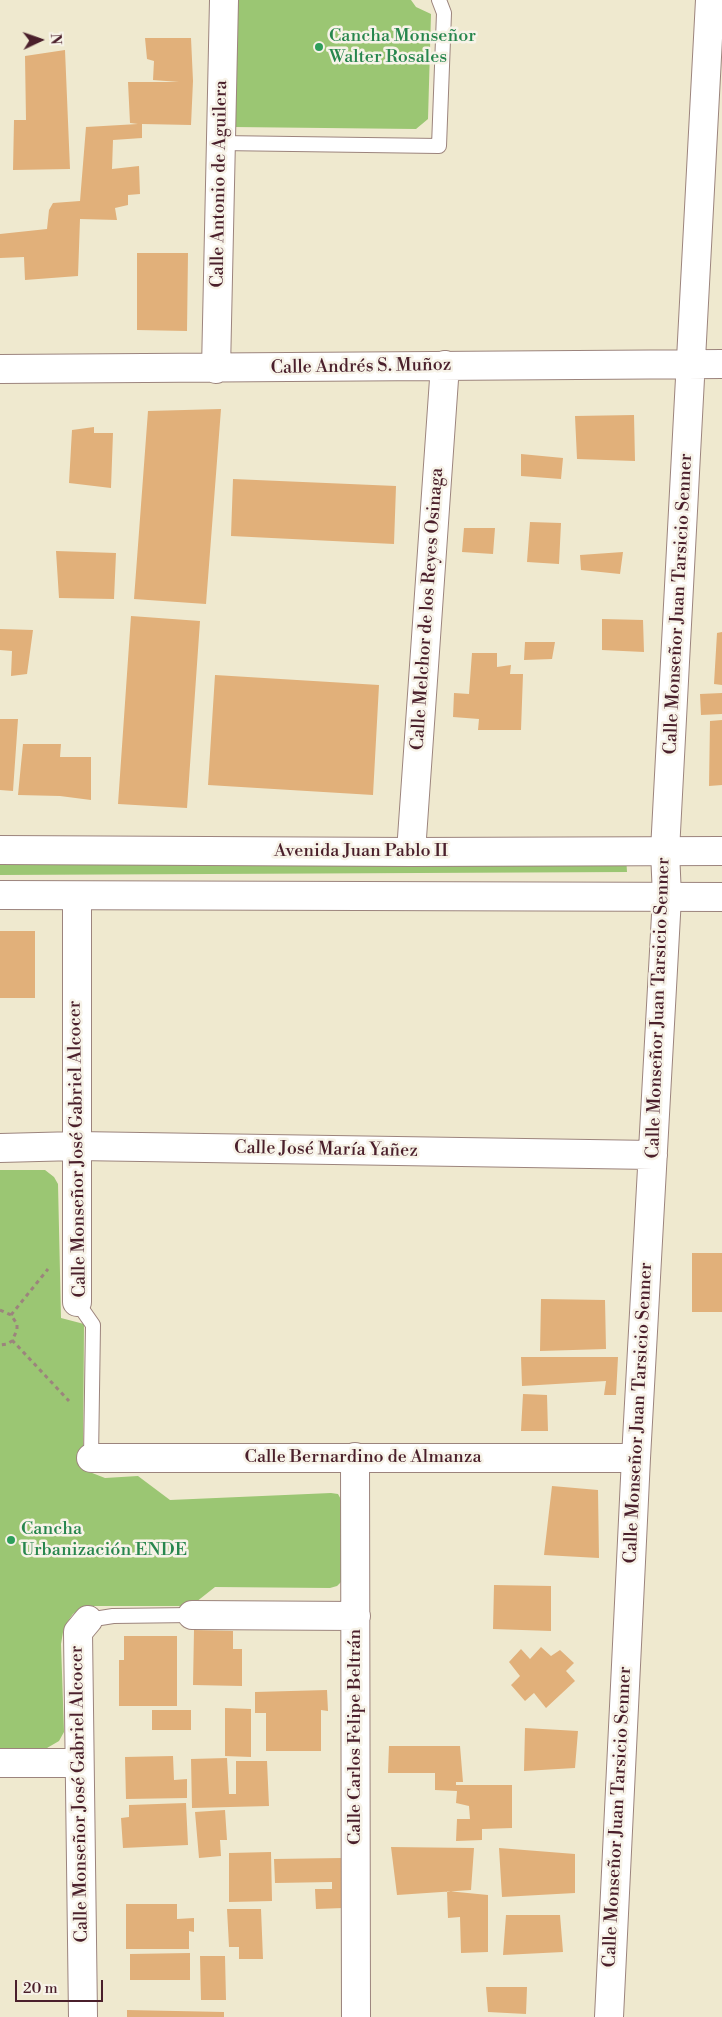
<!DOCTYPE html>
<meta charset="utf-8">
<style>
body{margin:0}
#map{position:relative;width:722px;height:2017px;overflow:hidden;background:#efe9cf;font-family:"Libre Bodoni",serif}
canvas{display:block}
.north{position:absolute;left:15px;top:15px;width:50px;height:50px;-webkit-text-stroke:4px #f7f3e8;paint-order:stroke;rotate:87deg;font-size:14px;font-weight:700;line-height:20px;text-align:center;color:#4a1f2b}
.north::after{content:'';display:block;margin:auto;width:18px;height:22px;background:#4a1f2b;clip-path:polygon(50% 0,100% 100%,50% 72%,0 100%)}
.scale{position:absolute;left:15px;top:1980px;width:88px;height:22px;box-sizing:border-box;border:2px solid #4a1f2b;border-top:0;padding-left:6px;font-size:15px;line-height:18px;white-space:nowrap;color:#4a1f2b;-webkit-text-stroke:4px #f7f3e8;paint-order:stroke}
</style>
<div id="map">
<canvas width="722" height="2017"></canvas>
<div class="north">N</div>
<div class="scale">20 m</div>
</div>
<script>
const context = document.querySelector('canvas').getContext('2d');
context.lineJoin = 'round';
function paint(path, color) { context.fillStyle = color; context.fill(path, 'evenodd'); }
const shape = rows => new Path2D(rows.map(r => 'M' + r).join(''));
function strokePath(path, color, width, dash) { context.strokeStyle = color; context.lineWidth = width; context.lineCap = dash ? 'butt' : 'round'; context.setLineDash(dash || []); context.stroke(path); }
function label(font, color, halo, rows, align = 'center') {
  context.font = font + ' "Libre Bodoni",serif'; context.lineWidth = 5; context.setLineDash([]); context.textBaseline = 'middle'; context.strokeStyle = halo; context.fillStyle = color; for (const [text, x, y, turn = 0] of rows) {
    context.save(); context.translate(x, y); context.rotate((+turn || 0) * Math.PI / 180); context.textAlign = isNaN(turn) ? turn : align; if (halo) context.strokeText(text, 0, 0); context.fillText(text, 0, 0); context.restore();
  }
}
paint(shape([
 [237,0,411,0,416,7,431,14,428,119,416,129,234,127],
 [626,856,627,872,0,875,0,863],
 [0,1170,45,1170,54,1177,58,1184,61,1318,84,1324,83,1463,87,1471,105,1478,138,1476,170,1500,331,1493,338,1494,344,1505,342,1581,337,1586,330,1588,215,1587,191,1606,89,1606,80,1609,73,1614,68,1621,63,1632,61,1644,64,1732,59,1741,47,1748,0,1748]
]), '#9bc673');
paint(shape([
 [145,38,191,38,193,81,191,125,142,124,142,138,113,140,112,169,139,166,140,194,128,195,128,205,115,208,117,220,80,219,78,276,25,280,24,257,0,258,0,234,47,229,49,210,53,203,80,201,86,127,138,124,130,123,128,82,179,82,153,80,154,61,147,59],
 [65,50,70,169,13,170,14,120,26,120,25,56],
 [137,253,188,253,187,331,137,330],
 [221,409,206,604,134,599,148,411],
 [634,415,635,461,577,459,575,416],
 [94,427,94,433,113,433,111,488,69,483,72,430],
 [521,454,563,458,561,479,521,476],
 [233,479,396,486,394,544,231,536],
 [530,522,561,523,559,564,527,562],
 [464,528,495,528,493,554,462,552],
 [56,551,116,553,114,599,59,598],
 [623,552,620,574,581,570,580,555],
 [131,616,200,621,187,808,118,804],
 [602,619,643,620,644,652,602,650],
 [0,629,33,630,27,674,11,676,12,651,0,650],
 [722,632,722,685,714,684,717,633],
 [525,642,555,642,552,659,524,660],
 [472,653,497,653,497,667,511,665,510,674,523,674,521,730,478,730,479,719,453,717,454,693,469,694],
 [215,675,379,685,373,795,208,785],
 [722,693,722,714,701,715,700,694],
 [0,719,18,719,13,791,0,790],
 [722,720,722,785,709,786,710,721],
 [23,744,61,744,60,757,91,757,91,800,60,796,18,795],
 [0,931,35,931,35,998,0,998],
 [692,1253,722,1253,722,1312,692,1312],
 [541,1299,605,1300,606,1349,540,1351],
 [521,1357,618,1357,616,1395,604,1395,606,1381,522,1386],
 [523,1394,547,1395,548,1431,521,1431],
 [552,1486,598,1490,599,1558,544,1555],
 [494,1585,551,1586,551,1631,493,1629],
 [194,1630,233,1631,233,1649,242,1649,242,1686,193,1685],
 [124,1636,177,1636,177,1706,119,1706,119,1660,124,1660],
 [541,1647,551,1656,560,1650,574,1663,566,1671,575,1681,546,1708,534,1693,525,1701,511,1685,520,1676,509,1662,521,1649,530,1659],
 [327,1690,328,1711,321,1710,321,1751,266,1751,266,1713,255,1713,255,1692],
 [225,1708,251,1709,251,1757,225,1756],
 [152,1710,191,1710,191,1730,152,1730],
 [525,1728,578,1731,575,1768,524,1771],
 [389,1746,460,1746,463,1782,456,1782,456,1785,512,1785,512,1828,482,1829,482,1840,456,1841,457,1819,470,1819,469,1806,456,1803,457,1791,435,1790,435,1773,388,1773],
 [173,1756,174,1780,187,1779,187,1798,126,1799,125,1757],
 [227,1758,229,1794,236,1794,236,1761,267,1761,269,1806,192,1808,191,1759],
 [186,1803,188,1845,123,1848,121,1818,129,1817,129,1805],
 [225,1810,227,1840,220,1840,221,1856,199,1858,195,1812],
 [391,1847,474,1848,471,1890,397,1895],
 [499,1848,575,1854,575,1893,502,1897],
 [271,1852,272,1901,229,1902,229,1853],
 [342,1858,343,1908,316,1909,315,1889,332,1889,332,1882,275,1883,274,1859],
 [447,1891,488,1895,488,1952,461,1953,460,1917,448,1918],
 [126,1904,177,1904,177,1919,194,1918,194,1932,189,1931,189,1949,126,1949],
 [227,1909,261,1909,263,1959,239,1959,239,1947,229,1947],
 [506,1915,560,1915,563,1952,503,1955],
 [190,1953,190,1980,130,1980,130,1954],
 [200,1956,225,1956,226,2000,201,2000],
 [486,1987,527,1987,526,2014,488,2012],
 [127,2010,224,2012,224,2017,127,2017]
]), '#e1b07a');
const service = shape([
 [220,143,439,146,444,13,439,0],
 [77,1302,93,1325,91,1458],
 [88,1620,113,1616,192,1615]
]);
const minor = shape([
 [0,369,722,364],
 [216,369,224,0],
 [411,852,445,365],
 [77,896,77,1302],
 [0,1148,77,1146,653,1155],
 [355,1457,356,2017],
 [91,1458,636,1458],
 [192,1615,356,1616],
 [0,1763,79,1763],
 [83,2017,78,1632,88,1620],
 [609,2017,636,1458,667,897,665,851,710,0]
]);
const tertiary = shape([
 [0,850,411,852,722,851],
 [0,895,722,897]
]);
strokePath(service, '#9c847d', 16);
strokePath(minor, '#9c847d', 30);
strokePath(tertiary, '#9c847d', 30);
strokePath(shape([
 [0,1310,11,1315,17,1324,17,1330,12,1341,7,1344,0,1345],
 [11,1315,48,1269],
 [12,1340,69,1401]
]), '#9c847d', 3, [4, 4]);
strokePath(service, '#fff', 14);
strokePath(minor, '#fff', 28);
strokePath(tertiary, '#fff', 28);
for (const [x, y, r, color] of [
 [319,47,5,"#2e9e5b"],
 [11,1540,5,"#2e9e5b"]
]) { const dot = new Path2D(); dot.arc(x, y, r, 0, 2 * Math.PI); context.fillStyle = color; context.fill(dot); strokePath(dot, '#f7f3e8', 2); }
label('18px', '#27864d', '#f7f3e8', [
 ["Cancha Monseñor",329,37],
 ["Walter Rosales",329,58],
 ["Cancha",21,1530],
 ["Urbanización ENDE",21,1551]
], 'left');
label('18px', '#4a1f2b', '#f7f3e8', [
 ["Calle Antonio de Aguilera",220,184,-89],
 ["Calle Andrés S. Muñoz",361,367,-1],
 ["Calle Monseñor Juan Tarsicio Senner",679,604,-87],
 ["Calle Melchor de los Reyes Osinaga",428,609,-86],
 ["Avenida Juan Pablo II",361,852],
 ["Calle Monseñor Juan Tarsicio Senner",659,1008,-88],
 ["Calle Monseñor José Gabriel Alcocer",78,1149,-91],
 ["Calle José María Yañez",326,1150,1],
 ["Calle Monseñor Juan Tarsicio Senner",639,1413,-87],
 ["Calle Bernardino de Almanza",363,1458],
 ["Calle Carlos Felipe Beltrán",356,1737,-90],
 ["Calle Monseñor José Gabriel Alcocer",80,1794,-91],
 ["Calle Monseñor Juan Tarsicio Senner",618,1817,-87]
]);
</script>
